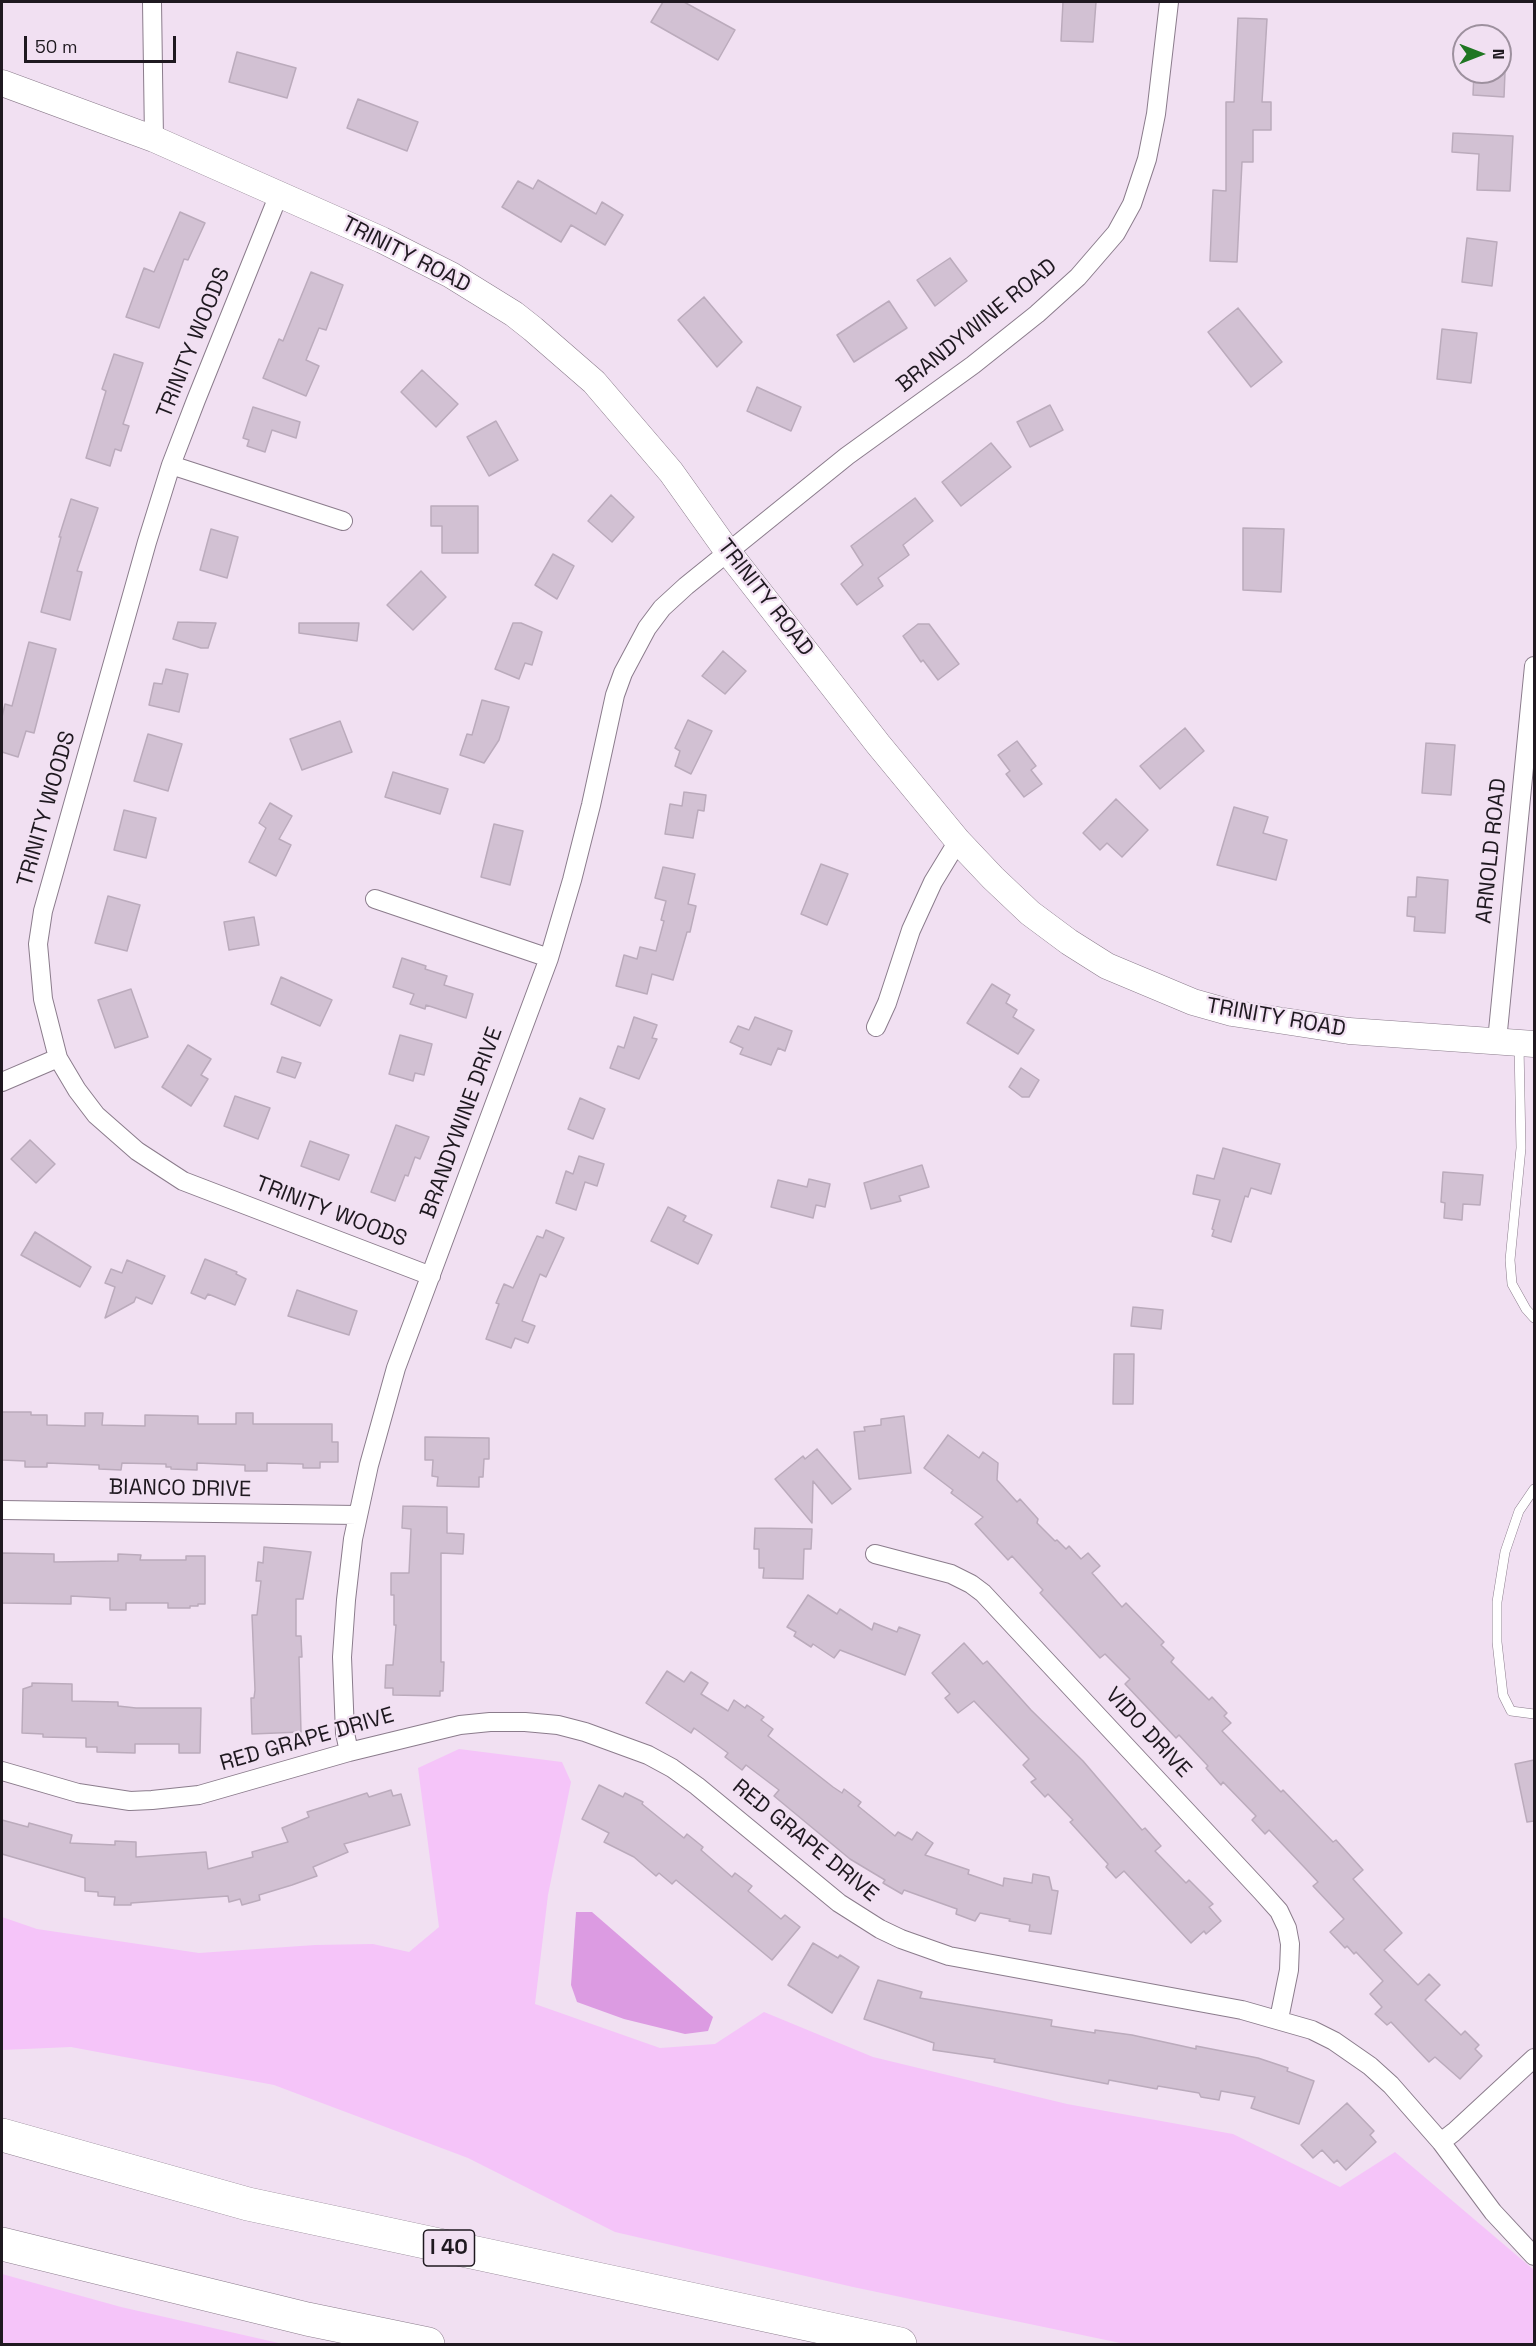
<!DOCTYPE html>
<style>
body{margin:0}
#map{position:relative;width:1536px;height:2346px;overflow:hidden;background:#f1e0f2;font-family:"Space Grotesk",sans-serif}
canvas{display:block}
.frame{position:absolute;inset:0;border:3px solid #1f1920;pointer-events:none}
.north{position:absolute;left:1452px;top:24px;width:60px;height:60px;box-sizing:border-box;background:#f1e0f2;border:2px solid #9d909e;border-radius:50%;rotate:90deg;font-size:16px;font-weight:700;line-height:24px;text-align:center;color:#1f1920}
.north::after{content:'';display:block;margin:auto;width:21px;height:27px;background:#1f7622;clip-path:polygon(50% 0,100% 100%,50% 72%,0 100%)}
.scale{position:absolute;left:24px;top:36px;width:152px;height:27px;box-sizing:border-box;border:3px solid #1f1920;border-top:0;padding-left:8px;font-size:18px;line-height:21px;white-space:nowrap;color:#1f1920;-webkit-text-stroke:4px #f1e0f2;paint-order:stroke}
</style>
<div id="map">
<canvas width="1536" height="2346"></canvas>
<div class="frame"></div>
<div class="north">N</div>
<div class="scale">50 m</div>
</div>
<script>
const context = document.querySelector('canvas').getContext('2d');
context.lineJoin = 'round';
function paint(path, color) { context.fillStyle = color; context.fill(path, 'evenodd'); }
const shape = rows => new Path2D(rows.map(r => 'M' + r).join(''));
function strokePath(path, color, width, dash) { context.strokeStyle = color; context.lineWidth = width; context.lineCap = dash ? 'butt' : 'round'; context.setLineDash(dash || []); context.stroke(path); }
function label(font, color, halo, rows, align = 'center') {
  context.font = font + ' "Space Grotesk",sans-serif'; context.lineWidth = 4.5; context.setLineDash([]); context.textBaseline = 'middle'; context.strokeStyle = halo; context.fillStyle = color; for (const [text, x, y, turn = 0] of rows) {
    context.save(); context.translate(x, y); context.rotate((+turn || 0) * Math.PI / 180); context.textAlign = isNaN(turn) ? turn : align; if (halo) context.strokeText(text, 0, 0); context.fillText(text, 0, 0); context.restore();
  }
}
paint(shape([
 [459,1749,562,1762,571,1782,548,1895,535,2004,660,2048,715,2044,764,2012,873,2057,1067,2104,1233,2134,1340,2187,1395,2152,1534,2270,1534,2344,1125,2344,853,2287,615,2232,468,2158,274,2085,71,2047,2,2050,2,1917,37,1929,199,1953,315,1945,373,1944,409,1952,439,1927,418,1768],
 [2,2274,121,2307,283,2344,2,2344]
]), '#f5c4f9');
paint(shape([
 [576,1912,592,1912,713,2017,708,2031,685,2034,624,2019,577,2002,571,1985]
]), '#dc9be2');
const building = shape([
 [663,2,684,2,735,30,718,60,651,22,663,2],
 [1063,2,1096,2,1093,42,1061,41,1063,2],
 [1238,18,1267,19,1262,102,1271,102,1271,130,1253,130,1253,162,1242,162,1237,262,1210,261,1213,190,1226,191,1226,102,1234,102,1238,18],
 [237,52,296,68,287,98,229,82,237,52],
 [1474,72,1505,72,1504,97,1473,95,1474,72],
 [358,99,418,122,407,151,347,128,358,99],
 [1453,133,1513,136,1510,191,1477,190,1479,154,1452,152,1453,133],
 [538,180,596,214,602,202,623,215,605,245,571,225,561,242,502,207,518,181,533,189,538,180],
 [180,212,205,223,188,260,184,259,159,328,126,317,144,268,154,272,180,212],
 [1467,238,1497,242,1492,286,1462,282,1467,238],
 [950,258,967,281,935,306,917,280,950,258],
 [311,272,343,285,326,330,319,328,306,360,319,366,306,396,263,378,279,339,283,341,311,272],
 [704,297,742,342,717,367,678,320,704,297],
 [889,301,907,328,854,362,837,335,889,301],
 [1238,308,1282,362,1251,387,1208,332,1238,308],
 [1442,329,1477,333,1471,383,1437,379,1442,329],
 [114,354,143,363,123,424,129,426,121,451,115,449,110,466,86,458,106,391,102,389,114,354],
 [422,370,458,404,436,427,401,392,422,370],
 [757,387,801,407,791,431,747,411,757,387],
 [1050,405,1063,430,1030,447,1017,422,1050,405],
 [253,407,300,422,296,438,272,430,265,452,247,446,249,440,243,438,253,407],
 [496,421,518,460,489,476,467,437,496,421],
 [991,443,1011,467,961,506,942,482,991,443],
 [611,495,634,517,612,542,588,521,611,495],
 [915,498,933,521,903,545,909,555,878,578,883,586,857,605,841,584,863,565,851,546,915,498],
 [71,499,98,508,77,571,82,572,70,620,41,612,61,537,59,537,71,499],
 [431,506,478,506,478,553,442,553,442,526,431,526,431,506],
 [1243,528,1284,529,1281,592,1243,590,1243,528],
 [211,529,238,537,227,578,200,570,211,529],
 [553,554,574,566,557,599,535,585,553,554],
 [421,571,446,597,413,630,387,605,421,571],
 [178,622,216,623,208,648,201,648,173,639,178,622],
 [299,623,359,623,357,641,299,633,299,623],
 [513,623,521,623,542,632,532,665,525,663,519,679,495,669,513,623],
 [918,624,929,624,959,664,938,680,923,660,921,662,903,636,918,624],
 [29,642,56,649,34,733,26,731,18,757,2,752,2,717,5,704,12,706,29,642],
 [723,651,746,671,725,694,702,676,723,651],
 [166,669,188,674,179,712,149,705,154,683,162,684,166,669],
 [482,700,509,707,499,740,484,763,460,755,467,734,472,735,482,700],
 [688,720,712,731,691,774,675,766,680,751,675,748,688,720],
 [340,721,352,752,302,770,290,739,340,721],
 [1185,728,1204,751,1160,789,1140,766,1185,728],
 [148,734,182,744,168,791,134,781,148,734],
 [1017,741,1036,766,1031,770,1042,784,1024,797,1006,774,1010,771,998,755,1017,741],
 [1426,743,1455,745,1451,795,1422,793,1426,743],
 [393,772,448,789,440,814,385,797,393,772],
 [684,792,706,795,704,811,698,810,693,838,665,834,670,804,682,806,684,792],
 [1116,799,1148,830,1122,857,1107,843,1100,850,1083,833,1116,799],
 [270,803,292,816,279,839,291,845,276,876,249,862,266,828,259,823,270,803],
 [1234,807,1268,817,1263,833,1287,840,1276,880,1217,865,1234,807],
 [124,810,156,818,146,858,114,850,124,810],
 [494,824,523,831,510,885,481,877,494,824],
 [821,864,848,874,827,925,801,914,821,864],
 [663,867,695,874,688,904,696,906,690,932,687,932,673,980,652,974,647,994,616,986,624,955,637,959,640,947,656,951,664,921,661,920,666,901,655,898,663,867],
 [1417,877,1448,880,1445,933,1414,931,1415,917,1407,916,1408,897,1416,897,1417,877],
 [108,896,140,905,127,951,95,943,108,896],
 [254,917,259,945,229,950,224,922,254,917],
 [402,958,426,966,425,969,447,976,444,985,473,994,466,1018,426,1005,425,1009,410,1004,414,994,393,987,402,958],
 [281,977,332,1000,320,1026,271,1004,281,977],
 [992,984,1010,995,1006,1003,1017,1010,1013,1017,1034,1030,1018,1054,967,1023,992,984],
 [131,989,148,1037,115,1048,98,1000,131,989],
 [634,1017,657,1025,652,1038,657,1039,639,1079,610,1068,618,1046,624,1048,634,1017],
 [755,1017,792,1031,785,1051,778,1048,771,1065,740,1054,743,1048,730,1042,738,1026,749,1030,755,1017],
 [400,1035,432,1044,424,1075,415,1073,413,1081,389,1074,400,1035],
 [188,1045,211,1059,201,1075,208,1079,191,1106,162,1087,188,1045],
 [282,1057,301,1063,295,1078,277,1072,282,1057],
 [1021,1068,1039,1080,1029,1097,1022,1097,1009,1087,1021,1068],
 [235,1096,270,1108,258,1139,224,1126,235,1096],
 [580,1098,605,1109,593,1139,568,1129,580,1098],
 [396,1125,429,1137,420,1159,415,1157,408,1176,405,1175,395,1201,371,1192,396,1125],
 [30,1140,55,1164,36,1183,11,1159,30,1140],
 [310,1141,349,1155,339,1180,301,1166,310,1141],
 [1223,1148,1280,1164,1271,1194,1251,1188,1248,1197,1245,1196,1231,1242,1212,1236,1214,1230,1212,1229,1220,1200,1193,1194,1197,1175,1214,1179,1223,1148],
 [579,1156,604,1164,597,1186,585,1182,576,1210,556,1203,566,1171,573,1174,579,1156],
 [922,1165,929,1187,899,1196,901,1201,871,1209,864,1183,922,1165],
 [1443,1172,1483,1175,1480,1205,1463,1204,1462,1220,1444,1218,1445,1203,1441,1202,1443,1172],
 [809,1179,830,1184,825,1207,816,1205,813,1218,771,1207,778,1180,807,1187,809,1179],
 [668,1207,686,1216,683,1221,712,1235,698,1264,651,1241,668,1207],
 [546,1230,564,1238,546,1277,540,1274,522,1321,535,1326,528,1343,515,1338,511,1348,486,1339,499,1304,496,1303,504,1284,513,1288,537,1236,543,1238,546,1230],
 [35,1232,91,1267,80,1287,21,1255,35,1232],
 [205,1259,237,1272,236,1274,246,1279,235,1305,208,1294,205,1299,191,1293,205,1259],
 [127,1260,165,1276,152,1304,136,1297,134,1302,105,1318,115,1287,105,1283,111,1269,122,1273,127,1260],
 [297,1290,357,1311,349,1335,288,1316,297,1290],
 [1133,1307,1163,1310,1161,1329,1131,1326,1133,1307],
 [1114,1354,1134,1354,1133,1404,1113,1404,1114,1354],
 [2,1412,31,1412,31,1415,47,1415,47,1425,85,1426,85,1413,103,1413,102,1425,145,1426,145,1415,198,1416,198,1424,236,1424,236,1413,253,1413,253,1424,332,1424,332,1442,338,1442,338,1462,320,1462,320,1468,303,1468,303,1464,267,1463,267,1471,245,1471,245,1465,197,1463,197,1470,171,1469,171,1467,166,1467,166,1464,122,1463,121,1470,99,1469,99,1465,47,1463,47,1467,25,1467,25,1461,2,1460,2,1412],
 [904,1416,911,1473,859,1479,854,1432,865,1431,864,1427,881,1425,881,1419,904,1416],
 [948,1435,979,1458,983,1452,998,1463,997,1480,1017,1502,1020,1499,1038,1519,1037,1523,1055,1541,1057,1540,1066,1549,1069,1546,1081,1559,1088,1553,1100,1566,1092,1573,1122,1607,1126,1603,1164,1642,1161,1645,1174,1658,1171,1662,1209,1700,1212,1697,1227,1713,1224,1716,1231,1723,1222,1731,1281,1792,1283,1790,1333,1842,1336,1840,1363,1870,1353,1879,1402,1933,1384,1950,1418,1985,1429,1974,1440,1985,1425,2000,1461,2035,1465,2031,1479,2045,1475,2049,1482,2056,1460,2079,1435,2057,1429,2062,1391,2022,1387,2025,1375,2014,1382,2007,1370,1994,1383,1981,1356,1952,1354,1954,1347,1946,1345,1948,1330,1932,1344,1919,1313,1886,1318,1882,1305,1868,1269,1830,1265,1834,1252,1820,1256,1816,1223,1782,1221,1785,1206,1768,1208,1766,1179,1735,1176,1738,1125,1684,1130,1679,1105,1654,1100,1658,1040,1593,1043,1590,1012,1556,1008,1560,975,1524,983,1517,951,1493,953,1490,924,1468,948,1435],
 [425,1437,489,1438,489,1459,484,1459,483,1477,479,1477,479,1487,437,1486,438,1477,432,1476,433,1460,425,1460,425,1437],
 [817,1449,851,1489,832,1504,813,1481,812,1523,775,1479,803,1456,805,1459,817,1449],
 [403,1506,447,1507,447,1533,464,1534,463,1554,441,1553,441,1662,444,1662,443,1691,440,1691,440,1696,393,1695,393,1688,385,1688,386,1665,393,1665,396,1625,394,1625,394,1595,391,1595,391,1573,409,1573,411,1529,402,1528,403,1506],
 [755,1528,812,1529,811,1549,804,1549,803,1579,763,1578,764,1568,759,1568,759,1549,754,1549,755,1528],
 [264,1547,311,1552,303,1599,296,1599,296,1636,301,1636,302,1657,299,1657,301,1732,252,1734,251,1698,254,1698,255,1690,252,1615,257,1615,261,1581,256,1581,258,1562,263,1563,264,1547],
 [2,1553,54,1554,54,1562,118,1561,118,1554,141,1555,140,1560,186,1560,186,1556,205,1556,205,1604,198,1604,198,1606,190,1606,190,1608,168,1608,168,1603,126,1603,126,1610,110,1610,110,1598,71,1596,71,1604,2,1603,2,1553],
 [808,1595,837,1614,840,1609,872,1630,874,1623,897,1632,899,1627,920,1635,905,1675,840,1650,834,1658,813,1644,811,1647,794,1636,796,1632,787,1627,808,1595],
 [964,1643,983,1664,987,1661,1031,1710,1083,1761,1142,1830,1145,1828,1161,1846,1155,1851,1186,1883,1189,1880,1213,1904,1209,1907,1221,1921,1206,1934,1204,1931,1191,1943,1124,1871,1116,1878,1106,1867,1108,1864,1070,1822,1073,1820,1048,1794,1045,1797,1031,1782,1036,1779,1023,1765,1029,1759,974,1701,958,1713,945,1698,950,1694,932,1673,964,1643],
 [667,1671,684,1682,691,1672,708,1683,701,1694,728,1711,734,1700,745,1708,747,1705,764,1717,761,1720,773,1729,768,1736,833,1787,842,1793,844,1789,861,1802,858,1806,895,1836,898,1832,912,1840,917,1832,933,1843,925,1855,969,1870,968,1874,1003,1886,1004,1878,1032,1883,1033,1874,1049,1877,1052,1890,1058,1891,1051,1934,1029,1931,1030,1925,1009,1921,1010,1919,980,1913,975,1921,956,1914,957,1909,904,1890,902,1894,883,1883,885,1880,850,1859,774,1796,779,1790,746,1765,742,1770,725,1757,728,1753,694,1728,691,1733,646,1703,667,1671],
 [32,1683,72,1684,72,1701,118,1702,118,1706,136,1708,201,1708,200,1753,179,1753,179,1744,135,1744,135,1753,97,1752,97,1747,86,1747,86,1738,43,1737,43,1734,22,1733,23,1689,32,1686,32,1683],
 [1534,1760,1534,1821,1527,1822,1515,1764,1534,1760],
 [599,1785,623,1797,625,1793,643,1802,642,1804,684,1838,687,1834,703,1847,701,1850,732,1877,735,1873,752,1886,748,1891,781,1919,785,1915,800,1927,772,1960,676,1880,672,1884,659,1873,656,1876,634,1857,604,1842,609,1833,582,1819,599,1785],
 [391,1790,393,1796,401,1794,410,1825,344,1844,348,1852,313,1867,317,1876,292,1885,259,1895,260,1900,242,1905,240,1899,229,1902,228,1896,131,1903,131,1905,114,1905,115,1897,98,1896,98,1892,85,1891,85,1878,2,1854,2,1820,28,1827,29,1823,72,1835,70,1843,115,1845,115,1841,136,1842,136,1857,206,1852,208,1869,253,1857,252,1852,288,1842,282,1828,309,1817,307,1812,367,1793,369,1797,391,1790],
 [813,1943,838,1958,840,1955,859,1967,832,2013,788,1985,813,1943],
 [878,1980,922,1992,920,1998,1052,2020,1051,2026,1095,2033,1095,2030,1132,2035,1196,2049,1196,2046,1258,2058,1288,2068,1287,2071,1314,2081,1299,2124,1251,2108,1255,2097,1221,2091,1219,2100,1201,2097,1199,2093,1158,2086,1157,2089,1109,2080,1108,2084,994,2062,995,2059,933,2050,934,2043,864,2019,878,1980],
 [1347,2103,1374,2131,1370,2135,1376,2142,1346,2170,1337,2160,1334,2163,1322,2150,1313,2158,1301,2145,1347,2103]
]);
paint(building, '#d2c1d3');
strokePath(building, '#bbabbc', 1.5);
const service = shape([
 [1519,1045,1521,1148,1510,1260,1512,1284,1526,1309,1534,1318],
 [1534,1714,1511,1711,1503,1695,1497,1642,1497,1602,1505,1552,1519,1511,1534,1489]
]);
const minor = shape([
 [152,2,154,139],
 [279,194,196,400,171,465,147,542,43,911,38,944,43,999,58,1058,77,1090,96,1115,137,1151,183,1181,431,1276],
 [171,465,343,521],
 [375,899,549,958],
 [876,1027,887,1003,911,930,933,882,958,841],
 [1497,1041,1534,666],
 [2,1082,58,1058],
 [2,1510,357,1515],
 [875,1554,951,1574,971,1584,983,1593,1262,1892,1279,1911,1287,1928,1290,1944,1289,1970,1279,2019],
 [349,1752,345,1733,342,1657,346,1600,353,1539,369,1465,396,1368,549,958,572,880,591,805,615,695,623,673,647,628,662,608,686,586,847,456,973,365,1037,314,1078,277,1116,233,1132,204,1147,159,1156,114,1169,2],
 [2,1771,78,1793,130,1801,152,1800,199,1795,349,1752,460,1725,490,1722,525,1722,558,1725,585,1732,648,1755,672,1768,697,1786,839,1903,880,1929,901,1939,949,1956,1242,2010,1312,2030,1334,2041,1370,2066,1391,2085,1441,2142,1493,2212,1534,2256],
 [1441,2142,1454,2132,1534,2058]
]);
const secondary = shape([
 [2,83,154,139,382,240,451,275,514,314,533,329,594,382,671,472,728,552,878,744,958,841,993,878,1030,913,1069,942,1107,966,1193,1002,1232,1013,1349,1031,1534,1044]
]);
const motorway = shape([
 [2,2135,248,2204,900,2344],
 [2,2244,307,2319,428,2344]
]);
strokePath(service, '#8b7c8c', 10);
strokePath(minor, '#8b7c8c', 20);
strokePath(secondary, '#8b7c8c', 27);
strokePath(motorway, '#8b7c8c', 34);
strokePath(service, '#fff', 9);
strokePath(minor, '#fff', 18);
strokePath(secondary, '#fff', 26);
strokePath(motorway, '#fff', 33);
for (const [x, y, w] of [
 [449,2248,51]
]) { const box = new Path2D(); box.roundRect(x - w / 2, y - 18, w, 36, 4.5); context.fillStyle = '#f1e0f2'; context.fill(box); strokePath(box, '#1f1920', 1.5); }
label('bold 21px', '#1f1920', null, [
 ["I 40",449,2248]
]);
label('22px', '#1f1920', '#f1e0f2', [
 ["TRINITY ROAD",406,255,27],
 ["BRANDYWINE ROAD",977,326,-39],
 ["TRINITY WOODS",194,343,-68],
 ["TRINITY ROAD",765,598,52],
 ["TRINITY WOODS",47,809,-74],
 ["ARNOLD ROAD",1492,851,-84],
 ["TRINITY ROAD",1276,1018,10],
 ["BRANDYWINE DRIVE",462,1123,-70],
 ["TRINITY WOODS",331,1212,21],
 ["BIANCO DRIVE",180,1489,1],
 ["VIDO DRIVE",1148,1733,47],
 ["RED GRAPE DRIVE",307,1740,-16],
 ["RED GRAPE DRIVE",805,1841,39]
]);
</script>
